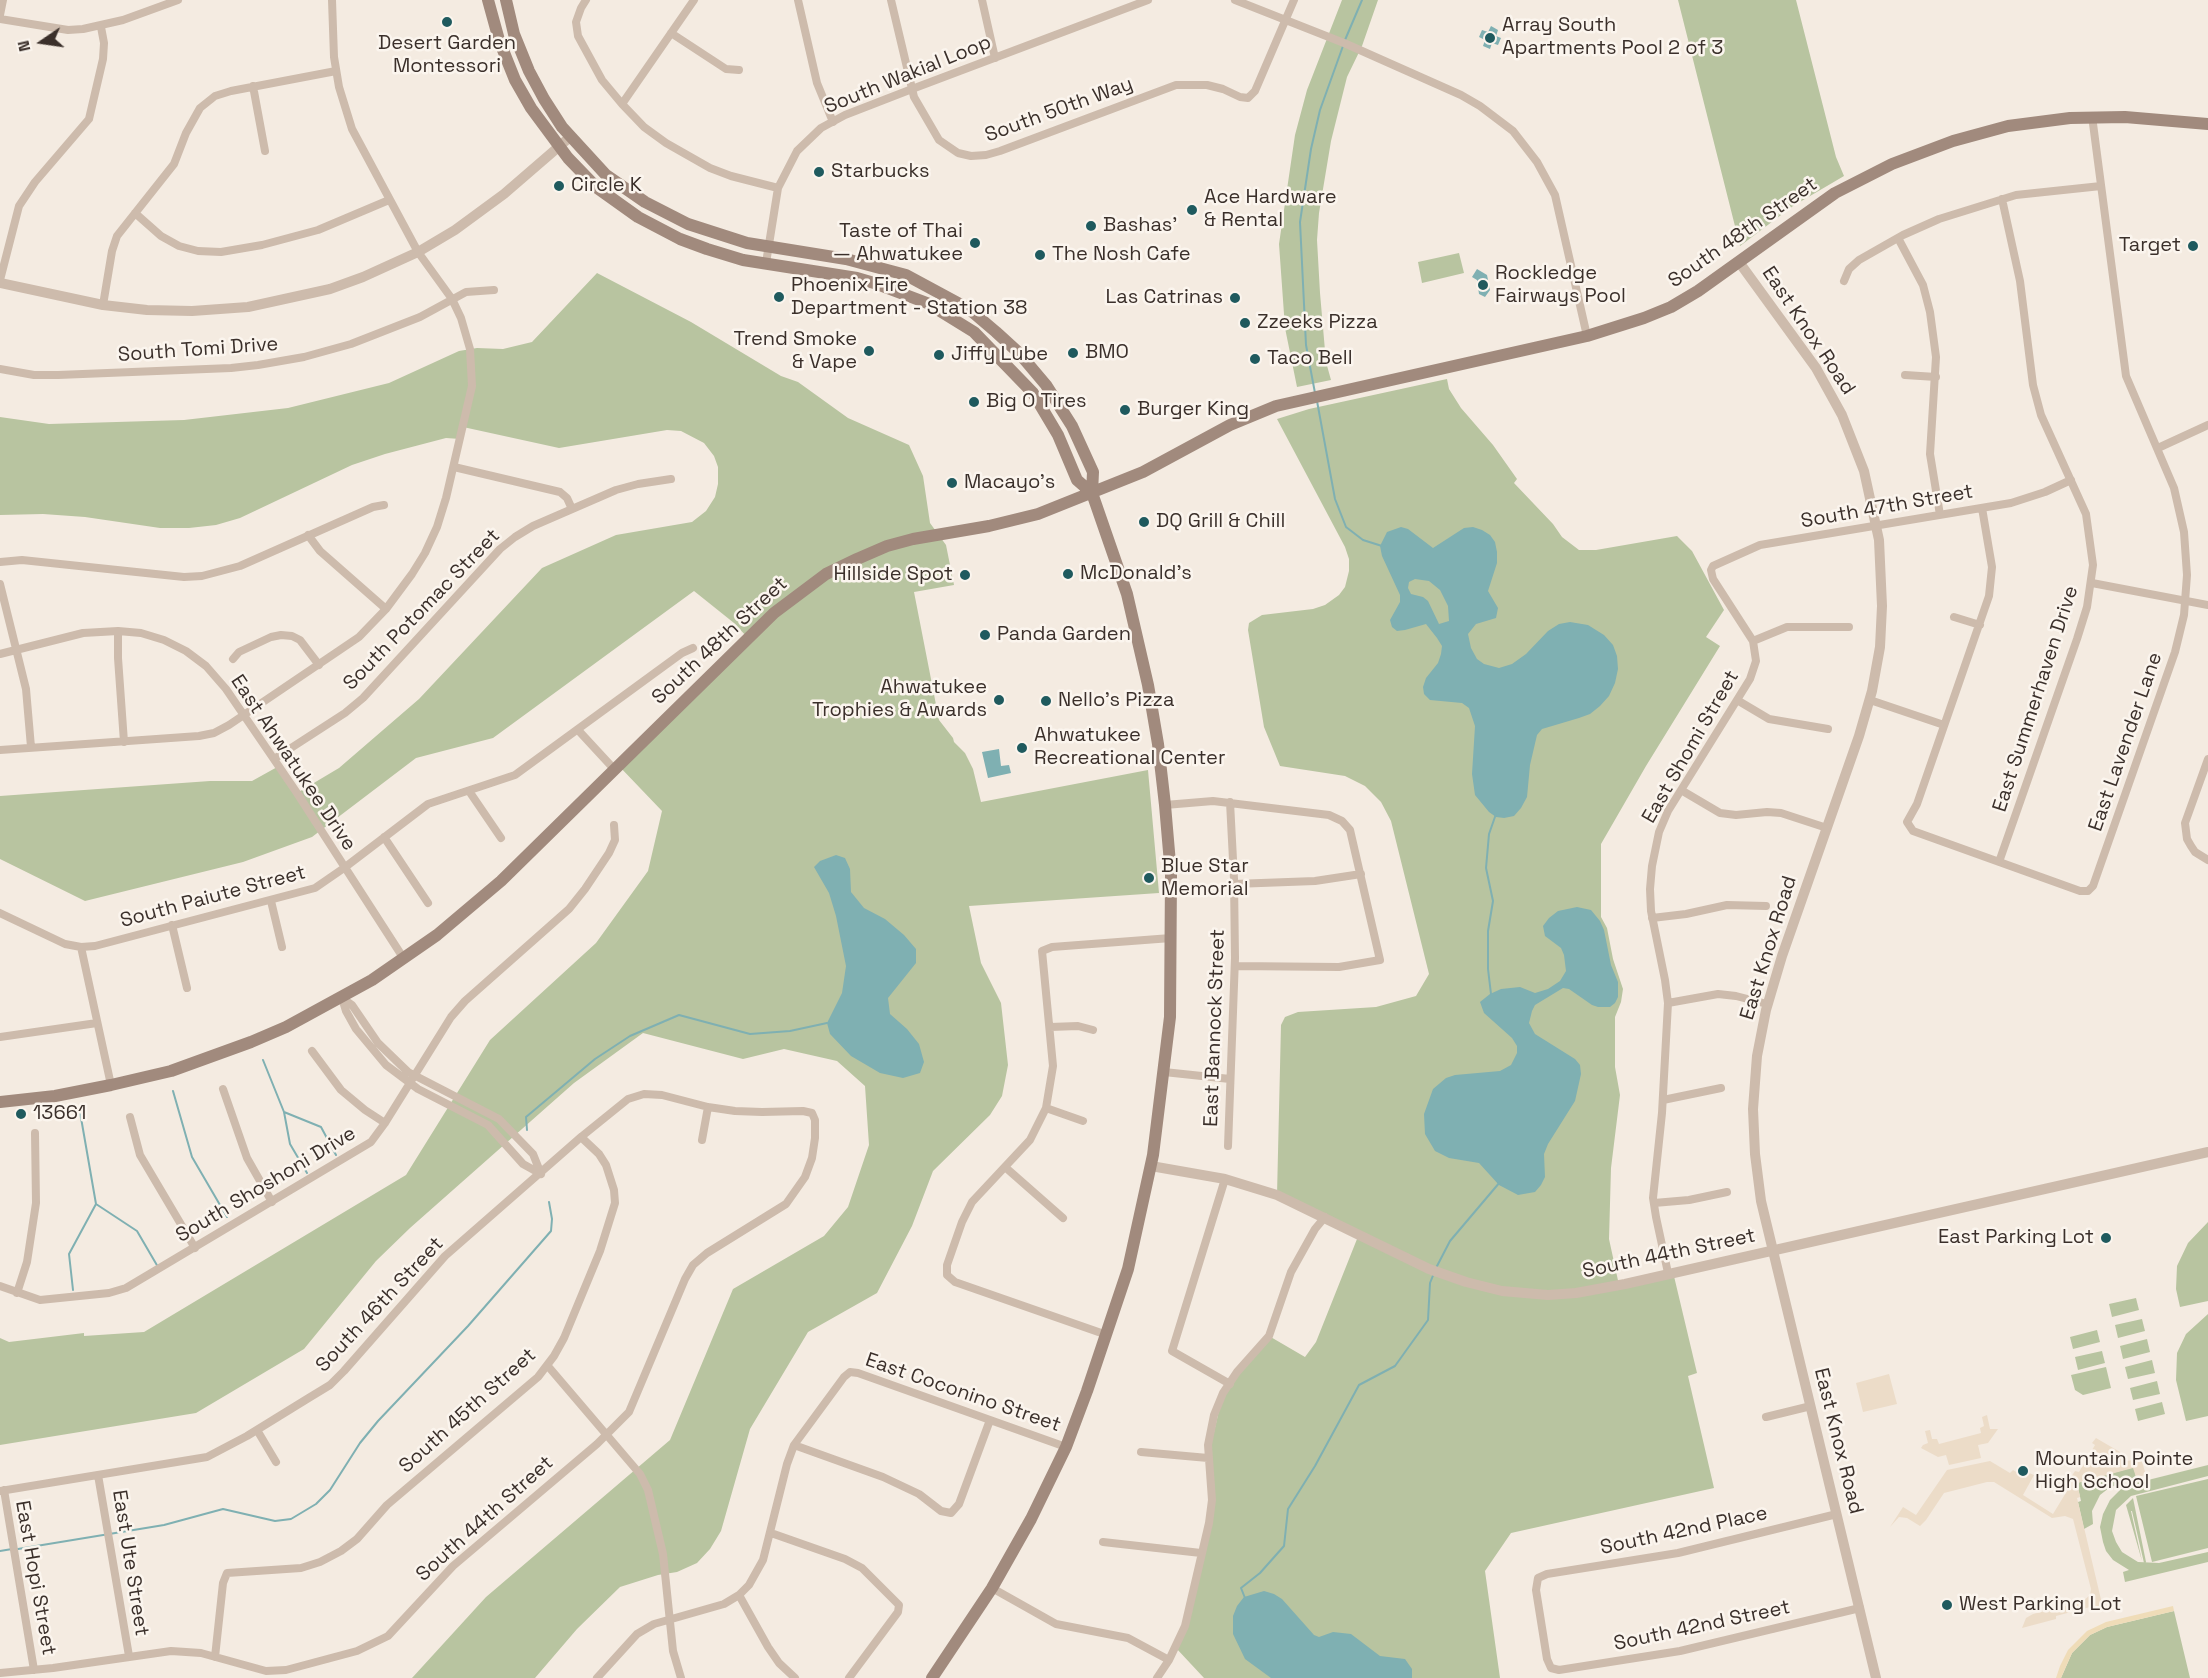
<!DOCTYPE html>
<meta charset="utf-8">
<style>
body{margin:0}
#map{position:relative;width:2208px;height:1678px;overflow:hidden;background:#f4ebe1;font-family:"Space Grotesk",sans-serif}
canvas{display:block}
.north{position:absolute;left:12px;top:12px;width:60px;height:60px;-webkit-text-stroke:4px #fbf5ee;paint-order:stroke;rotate:257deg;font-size:16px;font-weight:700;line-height:24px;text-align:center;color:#3b302b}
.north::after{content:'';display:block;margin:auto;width:21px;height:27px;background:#3b302b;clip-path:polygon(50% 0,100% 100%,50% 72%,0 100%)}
</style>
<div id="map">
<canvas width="2208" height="1678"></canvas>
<div class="north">N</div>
</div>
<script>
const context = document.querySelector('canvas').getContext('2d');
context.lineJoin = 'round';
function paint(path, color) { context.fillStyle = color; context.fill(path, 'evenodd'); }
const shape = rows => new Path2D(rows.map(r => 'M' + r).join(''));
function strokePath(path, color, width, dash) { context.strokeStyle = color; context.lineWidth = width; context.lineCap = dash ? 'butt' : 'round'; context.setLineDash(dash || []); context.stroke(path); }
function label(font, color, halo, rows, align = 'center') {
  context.font = font + ' "Space Grotesk",sans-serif'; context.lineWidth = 5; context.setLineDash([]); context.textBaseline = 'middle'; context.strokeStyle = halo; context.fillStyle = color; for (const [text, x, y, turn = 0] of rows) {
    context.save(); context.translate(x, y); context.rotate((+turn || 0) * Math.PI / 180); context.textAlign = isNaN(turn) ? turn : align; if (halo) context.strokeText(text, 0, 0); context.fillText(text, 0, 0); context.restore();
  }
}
paint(shape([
 [1342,0,1378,0,1362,46,1347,77,1331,141,1319,213,1317,240,1320,293,1326,362,1331,380,1297,387,1285,328,1279,244,1295,135,1307,90],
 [1678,0,1796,0,1836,157,1844,176,1793,206,1740,246],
 [1459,253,1464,273,1422,283,1418,262],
 [597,273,691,322,781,376,798,382,848,418,909,445,923,476,930,523,946,545,954,585,914,592,939,720,953,738,954,742,965,753,973,769,981,802,1148,770,1159,893,969,906,981,963,1001,1003,1008,1065,1002,1096,990,1115,933,1171,912,1226,877,1293,808,1332,750,1429,721,1531,710,1549,697,1563,677,1572,658,1575,620,1587,577,1629,535,1678,412,1678,486,1597,670,1440,733,1289,824,1236,848,1207,869,1145,865,1086,837,1061,784,1049,743,1059,643,1033,574,1083,410,1228,376,1261,304,1349,196,1413,0,1445,0,1338,9,1342,84,1333,84,1336,144,1332,406,1175,490,1040,596,943,648,871,662,811,618,765,747,637,734,623,694,591,493,738,416,758,312,837,243,862,85,901,0,859,0,796,210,781,252,781,279,766,297,793,339,768,419,699,542,568,616,535,692,522,706,511,715,497,718,484,718,467,714,456,704,443,681,431,667,430,559,448,463,427,460,439,446,438,385,454,352,465,240,518,216,525,189,528,160,528,85,517,43,514,0,515,0,417,49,424,184,420,288,408,389,383,459,351,477,348,503,349,532,342],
 [1447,379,1449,389,1461,408,1493,445,1517,479,1514,483,1553,524,1562,537,1579,550,1596,550,1677,536,1692,551,1724,610,1706,637,1720,646,1646,766,1601,844,1601,917,1607,928,1613,959,1623,989,1621,1002,1615,1017,1615,1067,1620,1095,1611,1168,1609,1239,1619,1285,1673,1272,1697,1373,1688,1376,1714,1488,1511,1533,1485,1571,1500,1678,1204,1678,1176,1648,1209,1523,1208,1458,1223,1393,1269,1336,1305,1357,1316,1342,1359,1234,1277,1195,1281,1025,1285,1017,1298,1012,1376,1007,1416,996,1429,974,1391,821,1381,802,1365,786,1345,776,1280,766,1264,727,1248,630,1249,623,1262,615,1313,609,1325,605,1339,595,1345,587,1349,571,1349,559,1345,547,1277,419,1309,409],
 [2208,1222,2208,1301,2180,1307,2176,1289,2177,1266,2188,1243],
 [2136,1298,2139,1310,2112,1317,2109,1304],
 [2208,1314,2208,1416,2186,1421,2176,1380,2177,1353,2186,1334],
 [2142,1319,2145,1331,2118,1338,2115,1325],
 [2097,1330,2100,1342,2073,1349,2070,1337],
 [2147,1339,2150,1352,2123,1359,2120,1346],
 [2102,1351,2105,1363,2078,1370,2075,1357],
 [2152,1360,2155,1373,2128,1379,2125,1367],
 [2106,1367,2111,1388,2083,1395,2075,1390,2071,1375],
 [2157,1381,2160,1394,2133,1400,2130,1388],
 [2162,1402,2165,1414,2138,1421,2135,1409],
 [2208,1465,2208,1476,2131,1496,2116,1510,2112,1531,2116,1542,2122,1552,2138,1562,2159,1563,2208,1552,2208,1562,2125,1582,2123,1572,2129,1570,2113,1560,2106,1551,2103,1542,2100,1527,2103,1514,2110,1500,2123,1487,2128,1485],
 [2134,1467,2136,1477,2109,1488,2100,1495,2092,1511,2093,1524,2084,1529,2078,1502,2081,1501,2077,1483],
 [2208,1479,2208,1548,2152,1562,2136,1496],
 [2133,1498,2146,1562,2144,1563,2132,1511,2131,1511,2142,1561,2126,1505],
 [2174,1611,2190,1678,2061,1678,2072,1653,2090,1635,2107,1627]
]), '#b8c4a0');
paint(shape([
 [2173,1606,2174,1611,2107,1627,2090,1635,2072,1653,2061,1678,2056,1678,2060,1666,2068,1650,2087,1631,2106,1622]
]), '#efdcb8');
paint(shape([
 [1889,1374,1897,1404,1863,1412,1856,1383],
 [1987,1415,1990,1429,1998,1429,1988,1443,1978,1445,1981,1458,1949,1465,1946,1455,1938,1457,1921,1448,1923,1445,1928,1443,1925,1431,1930,1430,1932,1439,1937,1439,1939,1444,1981,1433,1980,1428,1984,1426,1982,1417],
 [2096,1438,2120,1452,2123,1462,2132,1460,2131,1454,2139,1452,2146,1475,2136,1477,2133,1468,2077,1483,2080,1497,2077,1498,2078,1502,2103,1608,2092,1611,2090,1607,2056,1616,2056,1619,2022,1628,2026,1618,2033,1614,2082,1602,2090,1595,2091,1589,2073,1519,2065,1516,2052,1518,1994,1482,1987,1482,1944,1493,1926,1520,1920,1526,1907,1518,1899,1517,1890,1527,1903,1507,1916,1515,1947,1470,1990,1461,2010,1473,2013,1470,2026,1478,2029,1473,2034,1475,2023,1495,2053,1514,2067,1491,2064,1488,2075,1471,2079,1472,2095,1445,2092,1443]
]), '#ecdcc8');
paint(shape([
 [1491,26,1498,30,1496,36,1501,38,1498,45,1492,43,1490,49,1483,46,1485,40,1479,37,1482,30,1488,32],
 [1477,269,1487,275,1490,290,1485,297,1479,294,1477,280,1472,277],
 [1401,527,1408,529,1433,548,1464,528,1473,527,1482,530,1490,535,1495,542,1497,552,1497,563,1488,591,1498,608,1496,618,1476,624,1468,634,1471,648,1477,659,1484,664,1499,668,1512,664,1526,654,1548,631,1559,624,1570,622,1588,625,1604,635,1613,645,1617,656,1618,669,1615,683,1609,696,1600,706,1590,714,1579,718,1542,729,1537,735,1530,765,1527,797,1521,808,1514,816,1504,818,1496,817,1489,812,1475,795,1472,774,1475,726,1469,708,1462,703,1430,700,1424,694,1423,687,1426,678,1438,663,1441,654,1442,646,1437,638,1426,624,1405,630,1397,631,1392,627,1390,620,1400,602,1400,595,1382,556,1380,546,1387,532],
 [1415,579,1429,581,1440,590,1448,606,1449,621,1439,624,1428,601,1423,597,1411,594,1408,588,1409,582],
 [999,749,1001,766,1009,765,1011,773,988,778,982,752],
 [836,855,845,858,850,869,851,892,864,908,885,919,904,935,916,949,916,963,888,998,890,1014,907,1029,919,1044,924,1062,920,1073,903,1078,880,1073,851,1056,830,1034,827,1023,842,993,846,966,836,916,829,893,814,867,820,861],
 [1577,907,1591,910,1600,921,1604,930,1611,965,1618,982,1618,997,1615,1003,1610,1007,1598,1007,1592,1005,1569,989,1563,988,1535,1005,1532,1011,1529,1023,1535,1034,1575,1059,1580,1065,1581,1074,1575,1101,1548,1144,1544,1154,1545,1177,1541,1185,1535,1192,1518,1195,1499,1185,1479,1163,1449,1158,1435,1151,1425,1134,1424,1114,1433,1089,1446,1078,1455,1075,1500,1071,1511,1065,1517,1053,1517,1046,1512,1038,1484,1013,1480,1002,1490,994,1501,989,1520,987,1535,993,1548,989,1560,981,1566,971,1564,955,1561,948,1545,936,1543,926,1549,918,1558,911],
 [1264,1591,1274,1594,1282,1599,1314,1635,1319,1637,1333,1632,1351,1634,1380,1656,1405,1659,1412,1669,1412,1678,1271,1678,1245,1659,1233,1634,1233,1616,1237,1606,1244,1597]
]), '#7fb0b2');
strokePath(shape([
 [1345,40,1362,0],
 [1315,393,1306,345,1300,222,1311,149,1320,110,1343,46],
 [1317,401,1335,499,1346,527,1363,540,1382,546],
 [1491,994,1488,969,1488,931,1493,901,1486,868,1489,834,1496,814],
 [263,1060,284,1112,321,1127,336,1155],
 [173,1091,192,1157,227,1217],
 [80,1112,96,1204,137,1231,158,1267],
 [284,1112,290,1144,307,1173],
 [527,1130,526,1117,595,1059,630,1036,679,1015,750,1034,790,1031,827,1023],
 [1436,1268,1450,1241,1500,1182],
 [73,1290,69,1254,96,1204],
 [18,1549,164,1525,223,1509,275,1521,291,1519,316,1504,330,1490,360,1443,378,1421,468,1326,551,1231,552,1219,549,1202],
 [0,1551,12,1549],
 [1245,1598,1241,1588,1260,1573,1284,1546,1288,1509,1315,1466,1359,1385,1395,1366,1428,1320,1430,1283,1434,1273]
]), '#7fb0b2', 2);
strokePath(shape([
 [586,0,581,8,576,22,578,36,602,80,622,104,644,127,666,143,710,168,731,176,778,188],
 [798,0,817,83,833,122],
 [891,0,914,97,939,140,958,153,971,156,986,155,1000,151,1176,85,1207,85,1223,89,1240,97,1248,98,1255,91,1294,0],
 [982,0,995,58],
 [1235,0,1344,43,1461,95,1480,106,1513,131,1537,162,1555,195,1587,336],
 [0,15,3,0],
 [0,19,68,30,83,29,123,20,178,0],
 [671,33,726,69,739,70],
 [253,86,265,151],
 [622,104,694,0],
 [135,213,161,236,179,246,198,251,221,252,262,245,318,230,389,200],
 [1898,238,1923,285,1930,312,1936,357,1930,454,1940,515],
 [766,263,778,188,797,151,821,128,845,115,912,89,1148,0],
 [0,280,19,206,35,182,89,119,103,59,104,43,101,27],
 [1844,281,1849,269,1859,260,1903,235,1939,219,2016,195,2101,186],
 [103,305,112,251,117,236,174,164,186,133,200,108,215,96,231,91,336,71],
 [0,369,34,375,58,375,231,368,258,365,304,357,351,344,420,317,466,292,494,290],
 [1905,375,1936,377],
 [2158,448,2208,425],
 [454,467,560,492,567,498,572,509],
 [1982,508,1992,567,1989,596,1917,804,1907,822,1913,831,2080,891,2088,891,2093,886,2175,652,2184,615,2187,575,2184,532,2174,488,2126,376,2092,116],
 [308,535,320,551,386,609],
 [0,562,22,560,184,577,202,576,240,566,373,507,384,505],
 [2092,583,2208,605],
 [0,584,26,689,31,747],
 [1954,617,1980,625],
 [118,631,118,658,124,742],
 [1753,641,1787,627,1849,627],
 [0,654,83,633,118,631,141,633,164,640,186,651,206,666,226,689,297,793,404,959],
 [233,659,239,652,271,637,281,635,292,636,300,640,319,665],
 [1737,700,1769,719,1828,729],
 [1870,700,1944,725],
 [578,730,614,769],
 [0,750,199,736,214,733,229,725,359,637,386,609,412,574,425,553,437,527,446,498,472,386,470,349,461,318,452,299,418,252,352,129,339,87,334,57,332,0],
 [274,759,345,713,363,698,500,549,515,537,533,526,616,490,638,484,671,479],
 [2208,759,2185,823,2187,839,2191,846,2195,852,2208,860],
 [1681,790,1720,813,1736,815,1767,812,1781,813,1827,828],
 [469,791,501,838],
 [1165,805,1213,801,1329,815,1342,821,1350,830,1380,960,1339,967,1235,966],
 [384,837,428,903],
 [1999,862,2077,639,2087,607,2093,565,2086,514,2041,415,2033,385,2020,281,2002,199],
 [1234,884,1315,881,1361,874],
 [271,901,282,947],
 [0,913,65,944,81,947,95,946,315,888,344,868,428,804,515,775,682,653,693,648],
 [1652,918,1686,914,1727,905,1766,906],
 [172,925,187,988],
 [81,947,111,1085],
 [342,998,352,1005,378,1043,408,1072,499,1119,533,1154,541,1174],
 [342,998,346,1011,356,1029,386,1065,418,1089,488,1125,523,1164,541,1174],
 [1668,1003,1718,994,1736,996,1767,1004],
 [1050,1027,1078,1026,1093,1030],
 [0,1037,97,1023],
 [312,1051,341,1090,365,1110,385,1123],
 [1164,1072,1230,1079],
 [223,1089,247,1158,272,1202],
 [1663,1100,1721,1088],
 [1046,1108,1083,1121],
 [130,1117,140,1155,195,1248],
 [702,1140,708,1107],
 [1228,1146,1235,958,1234,879,1230,802],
 [1005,1167,1063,1218],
 [1225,1179,1172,1351,1230,1384],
 [1654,1203,1689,1200,1727,1192],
 [1668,1273,1656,1217,1653,1198,1662,1113,1668,1003,1665,980,1651,911,1650,889,1652,866,1659,832,1668,811,1750,679,1756,661,1753,641,1713,579,1711,570,1713,566,1760,545,2011,503,2045,492,2071,480],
 [0,1286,40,1300,109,1293,126,1288,371,1142,385,1123,451,1017,465,1001,569,909,585,889,609,853,615,840,614,825],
 [17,1293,27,1262,36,1203,35,1133],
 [1107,1335,955,1282,947,1275,947,1265,962,1222,972,1202,1030,1140,1046,1108,1053,1066,1042,951,1052,947,1171,938],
 [547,1365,640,1474,648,1490,663,1554,673,1651,681,1678],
 [1766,1417,1811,1406],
 [257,1430,276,1462],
 [794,1445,883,1477,919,1494,941,1511,951,1513,959,1504,990,1420],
 [1141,1452,1208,1458],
 [98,1475,129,1656],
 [4,1490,34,1670],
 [0,1491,207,1457,247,1436,307,1399,330,1385,344,1371,445,1256,581,1137,628,1099,644,1094,662,1095,708,1107,735,1111,762,1112,803,1111,812,1113,815,1120,815,1138,812,1158,805,1177,786,1204,707,1253,693,1265,685,1279,629,1412,597,1444,453,1566,388,1636,357,1651,286,1670,266,1671,201,1653,171,1651,53,1668,0,1673],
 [1837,1514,1678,1553,1547,1574,1538,1578,1536,1590,1547,1659,1551,1668,1559,1670,1680,1651,1860,1608],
 [771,1533,845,1559,862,1568,899,1605,898,1612,849,1678],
 [1103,1542,1201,1553],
 [992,1588,1056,1624,1128,1638,1169,1660],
 [739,1595,768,1647,779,1663,795,1678],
 [215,1657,223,1583,227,1573,301,1568,320,1562,341,1551,357,1539,387,1505,538,1377,554,1356,564,1338,600,1251,615,1203,614,1190,606,1165,599,1154,581,1137],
 [597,1678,637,1634,654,1624,724,1604,739,1595,749,1585,763,1560,787,1464,794,1445,844,1377,850,1372,858,1373,1066,1447],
 [1157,1678,1169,1660,1185,1626,1209,1523,1212,1500,1208,1445,1214,1415,1223,1393,1237,1372,1269,1336,1291,1272,1315,1229,1325,1217]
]), '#cdbbac', 8);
strokePath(shape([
 [1739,262,1816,368,1842,415,1864,471,1879,540,1882,606,1880,647,1872,691,1859,736,1782,956,1766,1010,1757,1056,1753,1109,1755,1154,1761,1201,1876,1678],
 [0,283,103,305,147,310,192,311,248,307,330,289,363,277,418,252,455,230,504,194,570,137],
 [1151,1166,1225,1179,1277,1195,1429,1269,1466,1282,1502,1291,1548,1295,1576,1293,1625,1284,2208,1152]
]), '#cdbbac', 10);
strokePath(shape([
 [488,0,499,40,515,80,531,108,568,158,596,187,638,217,680,239,707,249,743,260,857,278,874,283,927,303,974,332,1033,393,1058,435,1077,480,1092,493],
 [506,0,514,34,529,71,544,99,562,127,606,175,645,202,688,224,747,243,846,259,906,275,969,309,996,332,1019,353,1046,385,1072,426,1093,472,1092,493,1127,594,1148,685,1158,744,1165,805,1171,875,1170,1017,1153,1155,1128,1269,1087,1391,1066,1447,1031,1519,992,1588,932,1678],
 [0,1102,55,1096,111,1085,171,1071,251,1042,286,1027,372,980,437,935,501,881,774,613,826,574,857,559,887,546,913,539,989,526,1038,514,1143,472,1230,425,1276,406,1587,336,1644,318,1671,307,1698,291,1835,193,1892,164,1953,141,2008,126,2070,118,2125,117,2208,124]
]), '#a18a7d', 12);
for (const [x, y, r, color] of [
 [447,22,6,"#1f5a5e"],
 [1490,38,6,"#1f5a5e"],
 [819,172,6,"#1f5a5e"],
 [559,186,6,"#1f5a5e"],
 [1192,210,6,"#1f5a5e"],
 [1091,226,6,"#1f5a5e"],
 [975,243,6,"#1f5a5e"],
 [2193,246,6,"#1f5a5e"],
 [1040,255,6,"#1f5a5e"],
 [1483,285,6,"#1f5a5e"],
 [779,297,6,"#1f5a5e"],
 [1235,298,6,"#1f5a5e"],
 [1245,323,6,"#1f5a5e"],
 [869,351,6,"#1f5a5e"],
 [1073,353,6,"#1f5a5e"],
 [939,355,6,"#1f5a5e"],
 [1255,359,6,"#1f5a5e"],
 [974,402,6,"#1f5a5e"],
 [1125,410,6,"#1f5a5e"],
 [952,483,6,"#1f5a5e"],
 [1144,522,6,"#1f5a5e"],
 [1068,574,6,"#1f5a5e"],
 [965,575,6,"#1f5a5e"],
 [985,635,6,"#1f5a5e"],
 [999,700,6,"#1f5a5e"],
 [1046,701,6,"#1f5a5e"],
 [1022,748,6,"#1f5a5e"],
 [1149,878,6,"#1f5a5e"],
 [21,1114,6,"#1f5a5e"],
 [2106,1238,6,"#1f5a5e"],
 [2023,1471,6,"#1f5a5e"],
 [1947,1605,6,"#1f5a5e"]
]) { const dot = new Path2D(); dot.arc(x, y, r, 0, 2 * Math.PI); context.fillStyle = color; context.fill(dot); strokePath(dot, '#fbf5ee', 2); }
label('20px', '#3b302b', '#fbf5ee', [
 ["Array South",1502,26],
 ["Apartments Pool 2 of 3",1502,49],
 ["Desert Garden",447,44,"center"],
 ["Montessori",447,67,"center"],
 ["Starbucks",831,172],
 ["Circle K",571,186],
 ["Ace Hardware",1204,198],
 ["& Rental",1204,221],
 ["Bashas'",1103,226],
 ["Taste of Thai",963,232,"right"],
 ["— Ahwatukee",963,255,"right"],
 ["Target",2181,246,"right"],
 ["The Nosh Cafe",1052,255],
 ["Rockledge",1495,274],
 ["Fairways Pool",1495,297],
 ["Phoenix Fire",791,286],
 ["Department - Station 38",791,309],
 ["Las Catrinas",1223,298,"right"],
 ["Zzeeks Pizza",1257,323],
 ["Trend Smoke",857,340,"right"],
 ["& Vape",857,363,"right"],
 ["BMO",1085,353],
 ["Jiffy Lube",951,355],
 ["Taco Bell",1267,359],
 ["Big O Tires",986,402],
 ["Burger King",1137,410],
 ["Macayo's",964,483],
 ["DQ Grill & Chill",1156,522],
 ["McDonald's",1080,574],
 ["Hillside Spot",953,575,"right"],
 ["Panda Garden",997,635],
 ["Ahwatukee",987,688,"right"],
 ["Trophies & Awards",987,711,"right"],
 ["Nello's Pizza",1058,701],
 ["Ahwatukee",1034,736],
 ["Recreational Center",1034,759],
 ["Blue Star",1161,867],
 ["Memorial",1161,890],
 ["13661",33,1114],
 ["East Parking Lot",2094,1238,"right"],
 ["Mountain Pointe",2035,1460],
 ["High School",2035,1483],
 ["West Parking Lot",1959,1605]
], 'left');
label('20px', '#3b302b', '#fbf5ee', [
 ["South Wakial Loop",908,75,-22],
 ["South 50th Way",1059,110,-20],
 ["South 48th Street",1743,233,-35],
 ["East Knox Road",1808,331,56],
 ["South Tomi Drive",198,350,-4],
 ["South 47th Street",1887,507,-10],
 ["South Potomac Street",422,610,-46],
 ["South 48th Street",720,641,-43],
 ["East Summerhaven Drive",2036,699,-72],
 ["East Lavender Lane",2126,742,-71],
 ["East Shomi Street",1691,747,-60],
 ["East Ahwatukee Drive",293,763,56],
 ["South Paiute Street",213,897,-15],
 ["East Knox Road",1769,948,-73],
 ["East Bannock Street",1215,1028,-88],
 ["South Shoshoni Drive",266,1185,-31],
 ["South 44th Street",1669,1254,-12],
 ["South 46th Street",380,1305,-47],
 ["East Coconino Street",963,1393,19],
 ["South 45th Street",468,1411,-42],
 ["East Knox Road",1838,1441,76],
 ["South 44th Street",485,1519,-42],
 ["South 42nd Place",1684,1531,-12],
 ["East Ute Street",130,1563,81],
 ["East Hopi Street",35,1578,80],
 ["South 42nd Street",1702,1626,-12]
]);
</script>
